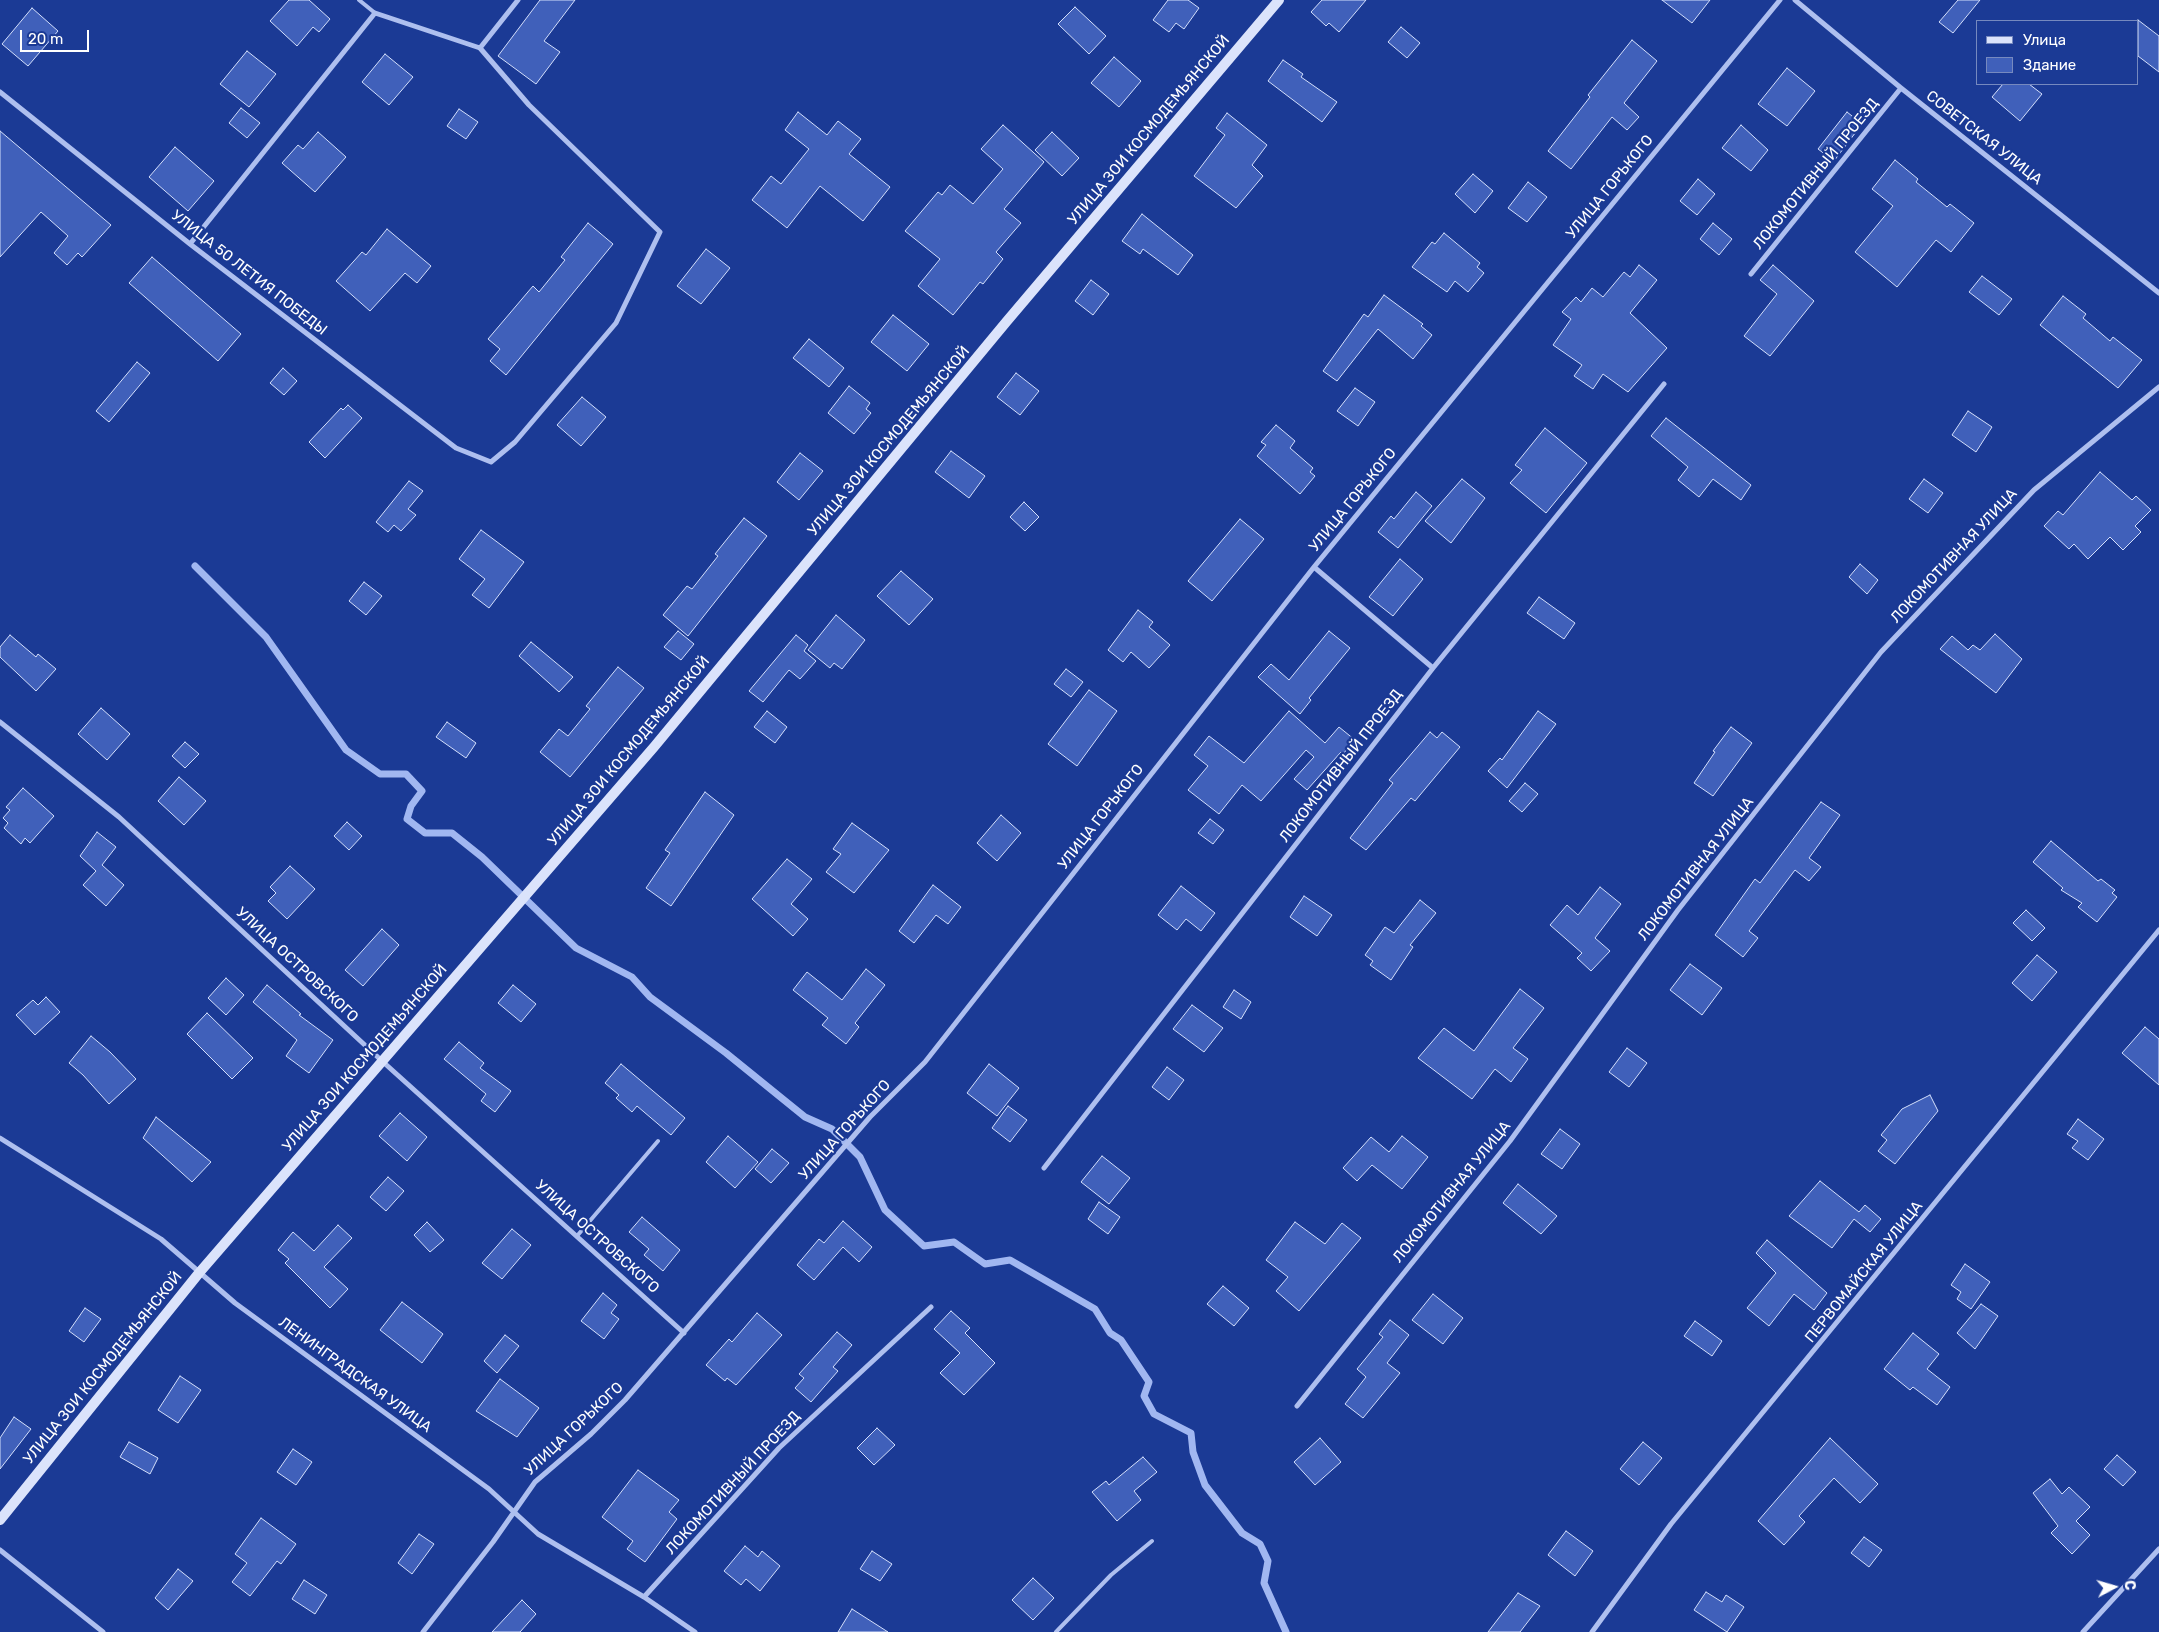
<!DOCTYPE html>
<meta charset="utf-8">
<style>
body{margin:0}
#map{position:relative;width:2159px;height:1632px;overflow:hidden;background:#1b3a95;font-family:Rubik,sans-serif}
canvas{display:block}
.legend{position:absolute;left:1976px;top:20px;width:162px;height:65px;box-sizing:border-box;background:#1b3a95;border:1px solid #7689bf;margin:0;padding:6px 9px;list-style:none;font-size:15px;color:#fff}
.legend li{display:flex;align-items:center;gap:10px;height:25px}
.legend b{width:25px;border:1px solid #7689bf}
.north{position:absolute;left:2089px;top:1562px;width:50px;height:50px;-webkit-text-stroke:4px #1b3a95;paint-order:stroke;rotate:84deg;font-size:14px;font-weight:700;line-height:20px;text-align:center;color:#fff}
.north::after{content:'';display:block;margin:auto;width:18px;height:22px;background:#fff;clip-path:polygon(50% 0,100% 100%,50% 72%,0 100%)}
.scale{position:absolute;left:20px;top:30px;width:69px;height:22px;box-sizing:border-box;border:2px solid #fff;border-top:0;padding-left:6px;font-size:15px;line-height:18px;white-space:nowrap;color:#fff;-webkit-text-stroke:4px #1b3a95;paint-order:stroke}
</style>
<div id="map">
<canvas width="2159" height="1632"></canvas>
<ul class="legend">
<li><b style="height:6px;background:#dbe3fb"></b>Улица</li>
<li><b style="height:14px;background:#4060ba"></b>Здание</li>
</ul>
<div class="north">С</div>
<div class="scale">20 m</div>
</div>
<script>
const context = document.querySelector('canvas').getContext('2d');
context.lineJoin = 'round';
const shape = rows => new Path2D(rows.map(r => 'M' + r).join(''));
function strokePath(path, color, width, dash) { context.strokeStyle = color; context.lineWidth = width; context.lineCap = dash ? 'butt' : 'round'; context.setLineDash(dash || []); context.stroke(path); }
function paint(path, color) { context.fillStyle = color; context.fill(path, 'evenodd'); }
function label(font, color, halo, rows, align = 'center') {
  context.font = font + ' Rubik,sans-serif'; context.lineWidth = 4.5; context.setLineDash([]); context.textBaseline = 'middle'; context.strokeStyle = halo; context.fillStyle = color; for (const [text, x, y, turn = 0] of rows) {
    context.save(); context.translate(x, y); context.rotate((+turn || 0) * Math.PI / 180); context.textAlign = isNaN(turn) ? turn : align; if (halo) context.strokeText(text, 0, 0); context.fillText(text, 0, 0); context.restore();
  }
}
strokePath(shape([
 [195,566,266,637,346,750,380,774,406,774,422,791,411,806,407,819,425,833,452,833,482,857,576,948,632,977,650,997,726,1053,805,1117,832,1129,860,1157,885,1210,924,1246,954,1242,985,1264,1010,1260,1095,1309,1110,1333,1121,1340,1149,1382,1144,1396,1154,1414,1191,1433,1193,1452,1205,1485,1242,1533,1260,1544,1268,1561,1264,1583,1286,1632]
]), '#a1b7f1', 7);
const building = shape([
 [289,0,309,0,330,19,319,32,313,27,297,46,270,21,289,0],
 [540,0,575,0,544,41,560,52,536,84,498,56,540,0],
 [1168,0,1188,0,1199,8,1184,29,1176,23,1169,32,1153,20,1168,0],
 [1322,0,1366,0,1339,32,1329,23,1326,26,1311,12,1322,0],
 [1662,0,1710,0,1692,23,1662,0],
 [1958,0,1980,0,1953,33,1939,22,1958,0],
 [1075,7,1106,36,1089,54,1058,24,1075,7],
 [32,8,58,31,28,66,2,44,32,8],
 [2138,20,2159,36,2159,72,2138,56,2138,20],
 [1401,27,1420,43,1407,58,1388,42,1401,27],
 [1632,40,1657,61,1624,103,1639,117,1627,130,1612,117,1571,169,1548,151,1590,97,1588,95,1632,40],
 [247,51,276,74,249,107,220,84,247,51],
 [385,54,413,77,389,105,362,82,385,54],
 [1114,57,1141,81,1119,107,1091,83,1114,57],
 [1283,60,1303,74,1301,77,1337,102,1322,122,1268,81,1283,60],
 [1787,68,1815,91,1787,126,1758,104,1787,68],
 [2003,84,2029,84,2042,94,2020,121,1992,97,2003,84],
 [241,108,260,123,247,138,229,123,241,108],
 [459,109,478,122,466,139,447,126,459,109],
 [798,112,827,135,838,121,861,139,849,154,890,187,863,221,820,186,787,228,752,200,771,176,781,184,809,149,785,130,798,112],
 [1847,112,1862,124,1834,161,1818,149,1847,112],
 [1227,113,1267,145,1252,165,1263,176,1236,208,1194,176,1225,135,1216,128,1227,113],
 [1003,125,1044,162,1004,209,1021,223,996,252,1003,259,983,284,980,282,953,315,918,286,940,259,905,231,938,192,942,195,950,185,973,204,1003,169,981,149,1003,125],
 [1741,125,1768,150,1751,171,1722,148,1741,125],
 [0,131,111,225,82,257,78,253,67,265,54,253,68,236,41,212,0,257,0,131],
 [318,132,346,157,315,192,282,163,298,145,303,149,318,132],
 [1052,132,1079,158,1062,176,1035,150,1052,132],
 [175,147,214,181,188,211,149,177,175,147],
 [1895,160,1918,179,1916,182,1947,207,1950,204,1974,223,1951,252,1936,240,1897,287,1855,252,1893,206,1872,189,1895,160],
 [1473,174,1493,191,1475,213,1455,194,1473,174],
 [1698,179,1715,194,1697,215,1680,201,1698,179],
 [1528,182,1547,197,1527,222,1508,208,1528,182],
 [1142,214,1193,255,1178,275,1143,249,1140,254,1122,241,1142,214],
 [588,223,613,244,506,375,490,361,500,349,488,339,533,286,539,292,565,260,561,257,588,223],
 [1713,223,1732,239,1719,255,1700,239,1713,223],
 [387,229,431,266,417,283,405,273,370,311,336,281,362,252,366,255,387,229],
 [1444,233,1480,263,1477,267,1484,273,1468,292,1455,281,1447,292,1412,267,1432,242,1435,244,1444,233],
 [706,249,730,268,701,304,677,286,706,249],
 [152,257,241,334,218,361,129,283,152,257],
 [1639,265,1657,280,1630,313,1667,348,1628,392,1603,374,1593,389,1574,376,1582,365,1553,345,1571,319,1562,312,1576,297,1581,302,1592,288,1603,297,1624,272,1630,277,1639,265],
 [1773,265,1814,301,1770,356,1744,336,1777,294,1760,280,1773,265],
 [1982,276,2012,299,1999,315,1969,292,1982,276],
 [1091,280,1109,294,1093,315,1075,301,1091,280],
 [1384,295,1423,324,1421,326,1432,335,1413,359,1378,329,1337,381,1323,371,1364,314,1368,317,1384,295],
 [2063,296,2086,314,2083,318,2110,341,2113,337,2142,360,2118,388,2040,325,2063,296],
 [893,315,929,344,907,371,871,342,893,315],
 [809,339,844,368,829,387,793,358,809,339],
 [137,362,150,373,109,422,96,411,137,362],
 [283,368,297,381,284,395,270,383,283,368],
 [1016,373,1039,391,1020,415,997,397,1016,373],
 [849,386,870,403,866,409,871,413,854,434,828,413,849,386],
 [1355,388,1375,402,1358,426,1337,411,1355,388],
 [582,397,606,417,581,446,557,425,582,397],
 [348,405,362,418,325,458,309,442,341,408,343,410,348,405],
 [1968,411,1992,427,1976,452,1952,435,1968,411],
 [1666,418,1751,485,1741,500,1713,479,1699,497,1678,480,1688,467,1651,436,1666,418],
 [1276,425,1295,441,1290,448,1313,468,1310,472,1315,476,1300,494,1257,456,1266,445,1261,442,1276,425],
 [1545,428,1587,463,1546,513,1510,483,1522,470,1515,465,1545,428],
 [951,451,985,476,969,498,935,472,951,451],
 [800,453,823,471,799,500,777,482,800,453],
 [2100,472,2132,500,2136,496,2151,510,2135,526,2141,532,2123,550,2110,537,2088,559,2074,544,2069,549,2044,526,2058,511,2063,515,2100,472],
 [1462,479,1485,498,1451,543,1425,521,1462,479],
 [1924,479,1943,493,1928,513,1909,499,1924,479],
 [409,481,423,491,408,509,416,515,401,531,394,525,388,532,376,522,409,481],
 [1416,492,1432,506,1398,548,1378,532,1391,516,1394,519,1416,492],
 [1024,502,1039,517,1025,531,1010,517,1024,502],
 [744,518,767,536,688,636,663,615,687,586,692,589,718,556,715,554,744,518],
 [1240,519,1264,539,1212,601,1188,581,1240,519],
 [481,530,524,562,489,608,472,595,485,579,459,559,481,530],
 [1400,559,1423,579,1393,616,1369,597,1400,559],
 [1860,564,1878,580,1867,594,1849,577,1860,564],
 [901,571,933,599,909,625,877,596,901,571],
 [364,582,382,596,366,615,349,601,364,582],
 [1539,597,1575,623,1564,639,1527,613,1539,597],
 [1138,610,1153,622,1149,627,1170,645,1149,668,1131,652,1123,662,1108,650,1138,610],
 [836,615,865,640,842,669,834,663,830,668,808,650,836,615],
 [678,631,694,644,681,660,664,647,678,631],
 [1329,631,1350,648,1309,698,1311,700,1300,714,1258,677,1271,664,1289,680,1329,631],
 [1995,634,2022,659,1996,693,1940,649,1952,636,1968,650,1973,645,1980,650,1995,634],
 [10,635,36,657,38,654,56,669,36,691,0,657,0,647,10,635],
 [796,635,808,645,804,651,816,661,800,679,789,670,763,702,749,691,796,635],
 [531,642,573,677,559,692,519,656,531,642],
 [618,667,644,688,570,777,540,752,559,729,568,736,590,709,586,706,618,667],
 [1066,669,1083,682,1071,697,1054,684,1066,669],
 [1089,690,1117,711,1077,766,1048,744,1089,690],
 [101,708,130,734,107,760,78,734,101,708],
 [767,711,787,727,775,743,754,727,767,711],
 [1289,711,1325,743,1339,727,1355,740,1343,754,1341,752,1307,790,1294,779,1314,757,1306,750,1261,801,1242,785,1219,814,1188,790,1208,766,1194,755,1209,736,1244,763,1289,711],
 [1538,711,1556,724,1507,788,1488,771,1500,758,1502,760,1538,711],
 [447,722,476,743,466,758,436,737,447,722],
 [1731,727,1752,743,1713,796,1694,783,1715,752,1713,751,1731,727],
 [1430,732,1437,738,1442,732,1460,747,1415,801,1411,798,1366,850,1350,838,1393,783,1389,780,1430,732],
 [185,742,199,754,185,768,172,756,185,742],
 [179,777,206,801,184,825,158,801,179,777],
 [1525,783,1538,794,1522,812,1509,801,1525,783],
 [23,788,54,816,30,843,25,838,21,844,4,828,8,823,3,818,10,810,6,807,23,788],
 [705,792,734,815,671,906,646,888,670,853,665,850,705,792],
 [1821,802,1840,815,1809,858,1821,867,1809,881,1795,870,1749,931,1758,938,1743,957,1715,935,1755,879,1760,883,1821,802],
 [1001,815,1021,833,997,861,977,843,1001,815],
 [1210,819,1224,830,1213,844,1198,833,1210,819],
 [347,822,362,836,349,850,334,836,347,822],
 [852,823,889,850,854,893,826,872,841,854,833,849,852,823],
 [97,832,116,847,102,865,124,885,106,906,83,885,96,871,80,856,97,832],
 [2051,841,2098,881,2101,879,2115,890,2112,893,2117,897,2097,922,2078,907,2082,903,2061,890,2063,888,2033,862,2051,841],
 [787,859,812,879,791,904,808,919,793,936,752,899,787,859],
 [290,866,315,889,287,919,268,901,276,893,270,887,290,866],
 [933,885,961,907,948,924,936,915,914,943,899,931,933,885],
 [1181,886,1215,913,1201,931,1186,919,1177,930,1158,915,1181,886],
 [1600,887,1621,904,1595,938,1610,951,1591,971,1577,958,1582,953,1550,925,1567,905,1578,915,1600,887],
 [1304,896,1332,915,1317,936,1290,917,1304,896],
 [1420,900,1436,913,1410,945,1413,947,1391,980,1370,965,1373,961,1365,955,1385,927,1394,933,1420,900],
 [2026,910,2045,928,2032,941,2013,923,2026,910],
 [382,929,399,945,363,986,345,970,382,929],
 [2037,955,2057,972,2032,1001,2012,983,2037,955],
 [1690,964,1722,988,1702,1015,1670,990,1690,964],
 [866,969,885,985,855,1023,859,1027,846,1044,822,1025,828,1018,793,990,807,972,842,1000,866,969],
 [226,978,244,995,226,1015,208,998,226,978],
 [267,985,301,1014,299,1015,333,1040,309,1073,286,1056,297,1040,253,1002,267,985],
 [513,985,536,1004,521,1022,498,1003,513,985],
 [1520,989,1544,1008,1513,1048,1528,1059,1511,1082,1495,1069,1472,1099,1418,1058,1444,1028,1474,1051,1520,989],
 [1234,990,1251,1002,1241,1019,1223,1007,1234,990],
 [46,997,60,1012,35,1035,16,1015,33,1000,38,1005,46,997],
 [1192,1005,1223,1028,1204,1052,1173,1029,1192,1005],
 [207,1013,253,1058,232,1079,187,1034,207,1013],
 [2145,1027,2159,1039,2159,1085,2122,1053,2145,1027],
 [91,1036,110,1052,136,1079,109,1104,83,1075,69,1063,91,1036],
 [459,1042,484,1063,480,1068,511,1091,495,1112,481,1101,486,1094,444,1059,459,1042],
 [1627,1048,1647,1063,1629,1087,1609,1072,1627,1048],
 [621,1064,685,1118,671,1135,637,1106,632,1112,616,1098,619,1095,605,1083,621,1064],
 [989,1064,1019,1088,997,1116,967,1093,989,1064],
 [1167,1067,1184,1080,1169,1100,1152,1087,1167,1067],
 [1930,1095,1938,1111,1895,1164,1878,1151,1887,1140,1881,1135,1902,1109,1930,1095],
 [1008,1106,1027,1120,1010,1142,992,1128,1008,1106],
 [400,1113,427,1137,407,1161,379,1136,400,1113],
 [156,1117,211,1162,192,1182,143,1138,156,1117],
 [2078,1119,2104,1139,2088,1160,2072,1148,2078,1141,2067,1134,2078,1119],
 [1560,1129,1580,1144,1562,1169,1541,1154,1560,1129],
 [728,1136,758,1162,735,1188,706,1162,728,1136],
 [1402,1136,1428,1157,1402,1189,1372,1165,1357,1181,1343,1168,1371,1137,1389,1152,1402,1136],
 [772,1149,789,1163,771,1183,755,1169,772,1149],
 [1102,1156,1130,1178,1109,1204,1081,1182,1102,1156],
 [388,1177,404,1191,386,1211,370,1197,388,1177],
 [1820,1181,1859,1212,1865,1205,1881,1219,1870,1232,1854,1219,1832,1248,1789,1216,1820,1181],
 [1518,1184,1557,1216,1541,1234,1503,1203,1518,1184],
 [1099,1202,1120,1217,1108,1234,1088,1219,1099,1202],
 [642,1217,680,1250,663,1271,644,1255,649,1249,629,1232,642,1217],
 [843,1221,872,1247,859,1262,843,1247,814,1280,797,1265,819,1239,824,1243,843,1221],
 [427,1222,444,1240,430,1252,414,1235,427,1222],
 [1295,1222,1325,1244,1342,1223,1361,1238,1299,1311,1276,1291,1288,1277,1266,1260,1295,1222],
 [338,1225,352,1238,324,1267,348,1289,330,1308,285,1263,289,1259,278,1250,293,1232,314,1251,338,1225],
 [512,1229,531,1245,502,1279,482,1263,512,1229],
 [1767,1240,1827,1293,1814,1310,1794,1294,1769,1326,1747,1308,1776,1273,1756,1253,1767,1240],
 [1965,1264,1990,1282,1971,1309,1957,1299,1961,1292,1951,1285,1965,1264],
 [1223,1286,1249,1308,1234,1326,1207,1304,1223,1286],
 [603,1293,617,1305,611,1313,619,1319,604,1339,581,1321,603,1293],
 [1433,1294,1463,1318,1443,1344,1412,1320,1433,1294],
 [402,1302,443,1334,422,1363,380,1330,402,1302],
 [1981,1304,1998,1316,1975,1349,1957,1333,1981,1304],
 [85,1308,101,1319,84,1342,69,1331,85,1308],
 [951,1311,970,1328,965,1333,995,1363,964,1395,940,1373,960,1353,934,1329,951,1311],
 [757,1313,782,1335,736,1385,727,1378,725,1381,706,1365,729,1339,732,1342,757,1313],
 [1390,1320,1409,1335,1387,1363,1400,1373,1363,1418,1345,1404,1366,1377,1357,1369,1383,1337,1379,1334,1390,1320],
 [1695,1321,1722,1341,1712,1356,1684,1336,1695,1321],
 [837,1332,852,1345,833,1367,838,1371,811,1402,795,1388,804,1378,799,1374,837,1332],
 [1913,1333,1939,1354,1927,1369,1950,1387,1937,1405,1913,1387,1910,1390,1884,1369,1913,1333],
 [505,1335,519,1346,497,1373,484,1361,505,1335],
 [180,1376,201,1390,178,1423,158,1410,180,1376],
 [500,1379,539,1408,517,1437,476,1411,500,1379],
 [14,1417,31,1429,0,1469,0,1438,14,1417],
 [877,1428,895,1445,874,1465,857,1448,877,1428],
 [1320,1438,1341,1462,1315,1485,1294,1462,1320,1438],
 [1830,1438,1878,1484,1860,1503,1834,1478,1799,1516,1805,1522,1784,1545,1758,1521,1830,1438],
 [129,1442,158,1458,150,1474,120,1457,129,1442],
 [1643,1442,1662,1458,1639,1485,1620,1469,1643,1442],
 [293,1449,312,1462,296,1485,277,1472,293,1449],
 [2117,1455,2136,1472,2123,1486,2104,1469,2117,1455],
 [1143,1457,1157,1472,1134,1491,1141,1500,1117,1521,1092,1492,1106,1481,1109,1485,1143,1457],
 [638,1470,679,1500,669,1512,677,1519,645,1562,627,1549,633,1541,602,1517,638,1470],
 [2050,1479,2062,1494,2069,1487,2090,1507,2076,1521,2090,1535,2072,1554,2051,1533,2058,1526,2033,1493,2050,1479],
 [261,1518,296,1544,281,1564,277,1561,250,1596,232,1582,247,1563,235,1554,261,1518],
 [1566,1531,1593,1551,1575,1576,1548,1555,1566,1531],
 [419,1534,434,1544,412,1574,398,1563,419,1534],
 [1864,1537,1882,1550,1869,1567,1851,1553,1864,1537],
 [745,1546,758,1557,762,1551,780,1566,760,1591,746,1579,741,1585,724,1571,745,1546],
 [872,1551,892,1564,880,1581,860,1569,872,1551],
 [178,1569,193,1581,168,1610,155,1598,178,1569],
 [1033,1578,1054,1598,1033,1620,1012,1600,1033,1578],
 [304,1580,327,1595,315,1614,292,1599,304,1580],
 [1706,1592,1722,1602,1726,1595,1744,1607,1727,1632,1694,1610,1706,1592],
 [1518,1593,1540,1606,1520,1632,1488,1632,1518,1593],
 [522,1600,536,1614,520,1632,492,1632,522,1600],
 [852,1609,888,1632,838,1632,852,1609]
]);
paint(building, '#4060ba');
strokePath(building, '#d4dffb', 1);
strokePath(shape([
 [359,0,375,13],
 [577,1236,658,1141],
 [1056,1632,1111,1575,1152,1541]
]), '#aebfef', 4);
strokePath(shape([
 [1795,0,1901,88,2159,293],
 [480,48,518,0],
 [0,92,190,244,456,448,491,462,515,442,616,323,660,232,529,105,480,48,375,13,190,244],
 [1751,274,1901,88],
 [1314,567,1433,668],
 [0,722,119,817,382,1061,684,1333],
 [0,1138,161,1239,235,1303,489,1489,538,1534,644,1597,695,1632],
 [1044,1168,1433,668,1664,384],
 [1297,1406,1510,1141,1678,910,1881,652,2034,490,2159,387],
 [0,1550,103,1632],
 [644,1597,779,1448,931,1307],
 [423,1632,493,1542,535,1482,591,1434,625,1400,870,1117,925,1062,1314,567,1780,0],
 [1592,1632,1671,1524,2159,930],
 [2083,1632,2159,1549]
]), '#aebfef', 5);
strokePath(shape([
 [0,1520,199,1273,654,747,1007,321,1279,0]
]), '#dbe3fb', 10);
label('15px', '#fff', '#1b3a95', [
 ["УЛИЦА ЗОИ КОСМОДЕМЬЯНСКОЙ",1149,130,-50],
 ["СОВЕТСКАЯ УЛИЦА",1984,138,38],
 ["ЛОКОМОТИВНЫЙ ПРОЕЗД",1816,174,-51],
 ["УЛИЦА ГОРЬКОГО",1610,187,-51],
 ["УЛИЦА 50 ЛЕТИЯ ПОБЕДЫ",249,273,38],
 ["УЛИЦА ЗОИ КОСМОДЕМЬЯНСКОЙ",889,441,-50],
 ["УЛИЦА ГОРЬКОГО",1353,500,-51],
 ["ЛОКОМОТИВНАЯ УЛИЦА",1954,556,-47],
 ["УЛИЦА ЗОИ КОСМОДЕМЬЯНСКОЙ",629,751,-50],
 ["ЛОКОМОТИВНЫЙ ПРОЕЗД",1341,766,-52],
 ["УЛИЦА ГОРЬКОГО",1101,817,-52],
 ["ЛОКОМОТИВНАЯ УЛИЦА",1696,869,-52],
 ["УЛИЦА ОСТРОВСКОГО",297,965,43],
 ["УЛИЦА ЗОИ КОСМОДЕМЬЯНСКОЙ",365,1058,-49],
 ["УЛИЦА ГОРЬКОГО",845,1130,-48],
 ["ЛОКОМОТИВНАЯ УЛИЦА",1452,1192,-51],
 ["УЛИЦА ОСТРОВСКОГО",597,1237,42],
 ["ПЕРВОМАЙСКАЯ УЛИЦА",1864,1272,-51],
 ["УЛИЦА ЗОИ КОСМОДЕМЬЯНСКОЙ",103,1368,-51],
 ["ЛЕНИНГРАДСКАЯ УЛИЦА",355,1375,36],
 ["УЛИЦА ГОРЬКОГО",574,1429,-43],
 ["ЛОКОМОТИВНЫЙ ПРОЕЗД",733,1483,-47]
]);
</script>
